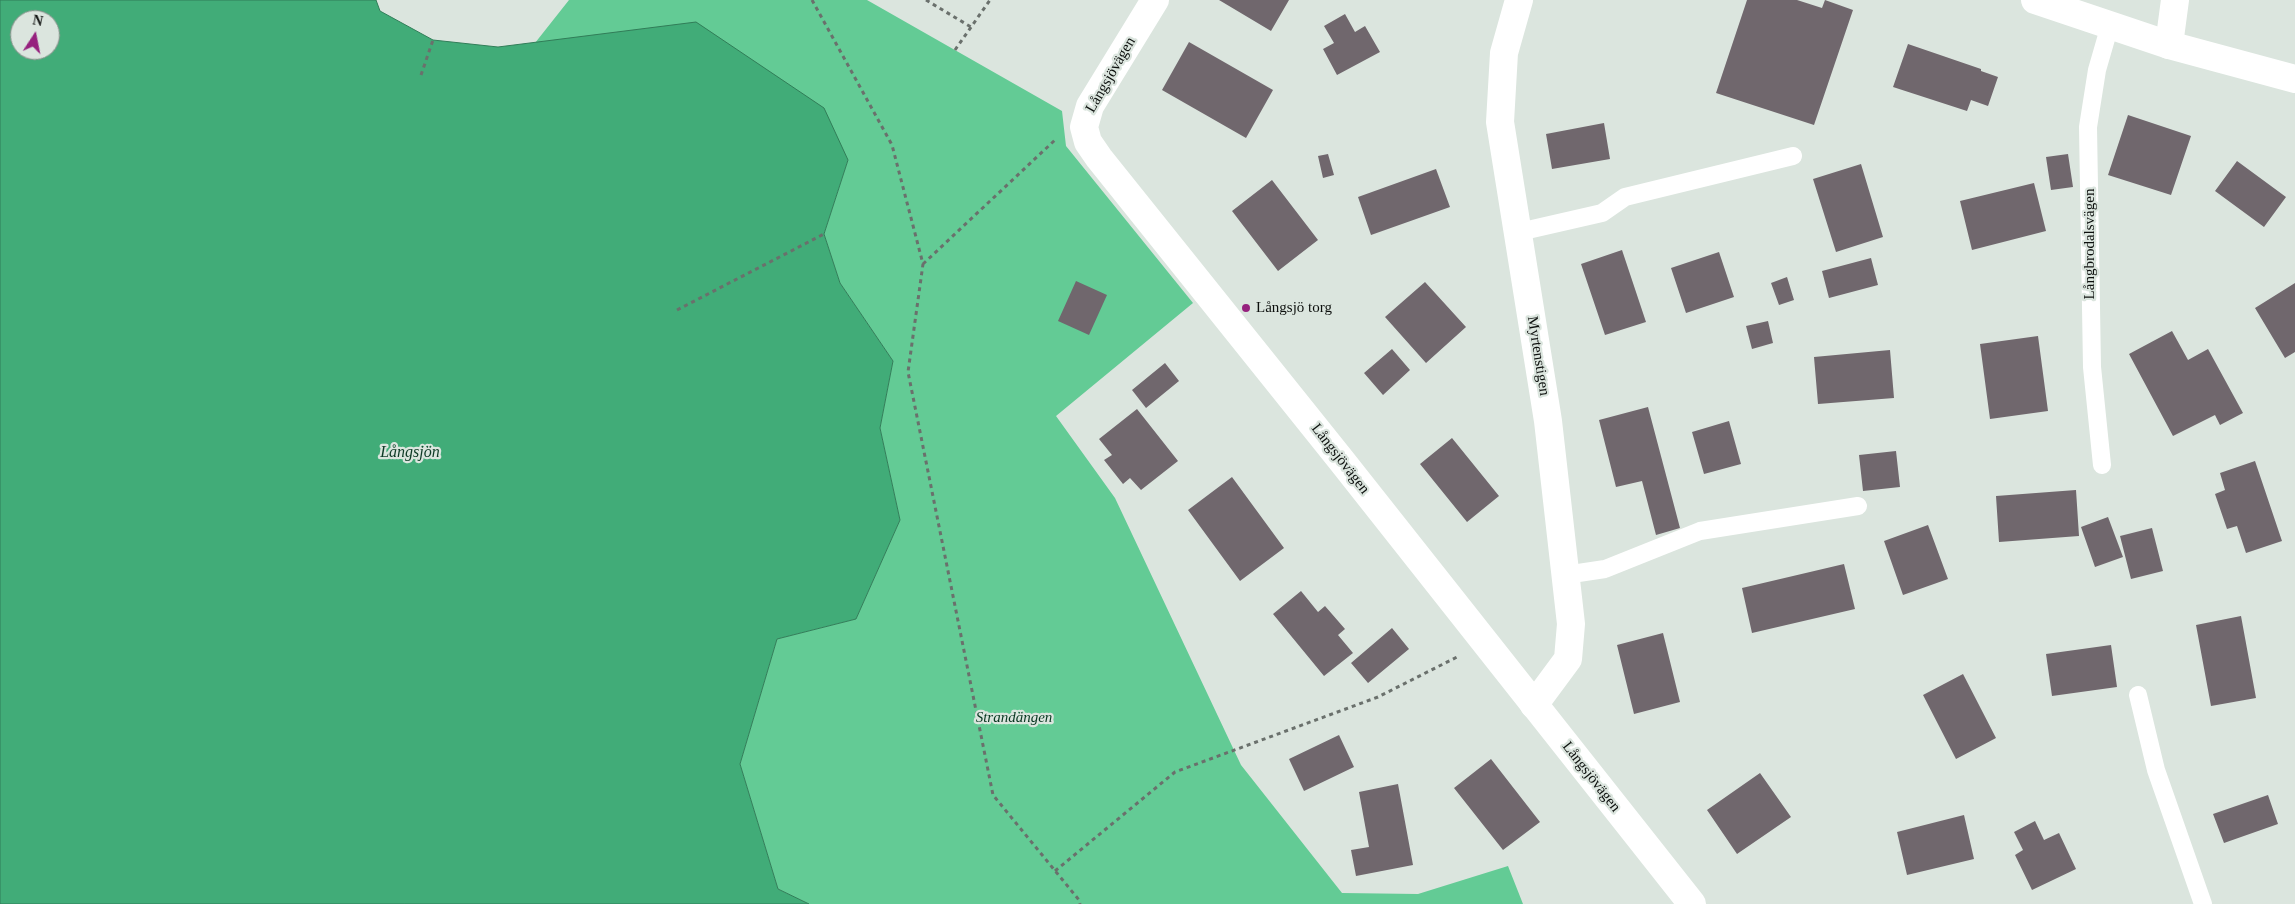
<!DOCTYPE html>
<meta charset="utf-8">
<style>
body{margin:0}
#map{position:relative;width:2295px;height:904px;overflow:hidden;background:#dbe5de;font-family:"Times New Roman",serif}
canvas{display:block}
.north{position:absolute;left:10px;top:10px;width:50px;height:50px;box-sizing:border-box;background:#dbe5de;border:1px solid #89908b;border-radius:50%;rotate:11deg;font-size:14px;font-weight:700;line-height:20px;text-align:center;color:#0d100e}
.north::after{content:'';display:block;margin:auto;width:18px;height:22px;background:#96217e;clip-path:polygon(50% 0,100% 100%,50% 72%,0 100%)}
</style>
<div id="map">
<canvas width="2295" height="904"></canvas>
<div class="north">N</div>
</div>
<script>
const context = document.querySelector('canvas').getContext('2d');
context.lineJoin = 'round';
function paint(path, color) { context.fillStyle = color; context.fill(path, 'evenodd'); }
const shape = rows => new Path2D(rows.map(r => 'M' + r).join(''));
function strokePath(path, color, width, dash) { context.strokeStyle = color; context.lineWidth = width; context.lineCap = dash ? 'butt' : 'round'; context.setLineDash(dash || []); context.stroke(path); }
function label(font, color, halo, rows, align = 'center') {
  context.font = font + ' "Times New Roman",serif'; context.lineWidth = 4.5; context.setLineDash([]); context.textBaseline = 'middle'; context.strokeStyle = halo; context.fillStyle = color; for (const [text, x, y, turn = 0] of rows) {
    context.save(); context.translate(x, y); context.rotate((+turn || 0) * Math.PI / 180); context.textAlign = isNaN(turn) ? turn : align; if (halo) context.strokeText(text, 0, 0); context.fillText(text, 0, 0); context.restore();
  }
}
paint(shape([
 [569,0,867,0,1062,111,1066,146,1193,303,1056,416,1115,498,1241,765,1342,893,1418,894,1508,866,1523,904,809,904,778,889,740,764,777,639,856,619,900,520,880,428,893,361,840,283,824,234,848,160,535,43]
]), '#63cb95');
const water = shape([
 [0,0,376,0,380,11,433,40,498,47,696,22,824,108,848,160,824,234,840,283,893,361,880,428,900,520,856,619,777,639,740,764,778,889,809,904,0,904,0,0],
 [20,20,50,20,50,50,20,50,20,20]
]);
paint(water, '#41ac78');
strokePath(water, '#317d58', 1);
paint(shape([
 [1219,0,1289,0,1271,31],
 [1747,0,1797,0,1822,8,1825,0,1853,10,1814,125,1716,93],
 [1345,14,1355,32,1365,26,1380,52,1337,75,1323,49,1334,43,1324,26],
 [1189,42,1273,90,1246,138,1162,90],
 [1908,44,1981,69,1981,71,1998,77,1988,106,1971,100,1967,111,1893,87],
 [2128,115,2191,136,2171,195,2108,175],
 [1604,123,1610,159,1552,169,1546,134],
 [1328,154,1334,175,1323,178,1318,156],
 [2068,154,2073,187,2051,190,2046,157],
 [2237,161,2286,197,2264,227,2215,191],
 [1861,164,1883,237,1836,252,1813,179],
 [1436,169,1450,207,1371,235,1358,197],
 [1272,180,1318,240,1278,271,1232,211],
 [2034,183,2046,231,1972,250,1960,201],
 [1622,250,1646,322,1605,335,1581,264],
 [1719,252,1734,297,1686,313,1671,268],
 [1871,258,1878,285,1829,298,1822,271],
 [1787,277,1794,300,1779,305,1771,283],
 [1076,281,1107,295,1089,335,1058,321],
 [1425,282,1466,327,1426,363,1385,317],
 [2295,283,2295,352,2285,358,2255,308],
 [1768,321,1773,343,1752,349,1746,326],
 [2172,331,2188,360,2208,349,2243,413,2220,425,2215,415,2173,436,2129,354],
 [2038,336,2048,411,1990,419,1980,344],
 [1392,349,1410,370,1383,395,1364,373],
 [1890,350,1894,398,1818,404,1814,357],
 [1165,363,1179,381,1146,408,1132,390],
 [1648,407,1680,528,1656,535,1642,481,1616,487,1599,420],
 [1137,409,1178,461,1141,490,1130,478,1123,484,1104,460,1112,455,1099,439],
 [1729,421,1741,464,1704,474,1692,432],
 [1452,438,1499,496,1467,522,1420,464],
 [1896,451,1900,487,1863,491,1859,455],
 [2255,461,2282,541,2246,553,2237,526,2227,529,2215,494,2225,490,2220,473],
 [1232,477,1284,548,1240,581,1188,510],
 [2076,490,2079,536,1999,542,1996,496],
 [2108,517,2123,557,2095,567,2081,527],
 [1928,525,1948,579,1903,595,1884,541],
 [2152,528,2163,571,2131,579,2120,536],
 [1844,564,1855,609,1752,633,1742,588],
 [1301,591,1318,612,1325,606,1345,629,1338,635,1353,653,1324,676,1273,614],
 [2241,616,2256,698,2211,706,2196,625],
 [1392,628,1409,649,1368,683,1351,663],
 [1663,633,1680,702,1634,714,1617,645],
 [2111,645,2117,687,2052,696,2046,654],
 [1963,674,1996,738,1956,759,1923,695],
 [1339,735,1354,767,1304,791,1289,759],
 [1491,759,1540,822,1503,850,1454,788],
 [1760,773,1791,817,1737,854,1707,810],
 [1398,784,1413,865,1356,876,1351,850,1369,847,1359,792],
 [2268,795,2278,824,2224,843,2213,814],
 [1964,815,1974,859,1907,875,1897,832],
 [2035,821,2044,840,2059,833,2076,869,2032,890,2015,855,2023,850,2014,832]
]), '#70676d');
strokePath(shape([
 [812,0,892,145,923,264,908,372,993,795,1079,900,1080,904],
 [926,0,971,27],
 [955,50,990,0],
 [421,75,433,40],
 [923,264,1055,140],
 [677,310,824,234],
 [1055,871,1175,772,1378,697,1457,657]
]), '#6a706c', 3, [4, 4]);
strokePath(shape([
 [1519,232,1602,213,1625,197,1793,156],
 [2102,465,2092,367,2088,127,2097,70,2110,25],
 [1565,575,1605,569,1700,531,1858,506],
 [2138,695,2156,770,2203,904]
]), '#fff', 18);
strokePath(shape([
 [1519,0,1504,53,1500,122,1548,421,1571,624,1568,659,1534,705],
 [2169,45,2175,0]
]), '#fff', 28);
strokePath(shape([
 [1155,0,1090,106,1084,127,1088,142,1099,158,1341,460,1692,904],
 [2035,0,2169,45,2295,79]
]), '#fff', 28);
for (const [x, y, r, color] of [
 [1246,308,5,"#96217e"]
]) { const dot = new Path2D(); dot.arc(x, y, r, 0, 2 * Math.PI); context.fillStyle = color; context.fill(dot); strokePath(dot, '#dbe5de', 2); }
label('15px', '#0d100e', '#dbe5de', [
 ["Långsjövägen",1111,75,-60],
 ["Långbrodalsvägen",2090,244,-90],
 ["Myrtenstigen",1538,356,81],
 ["Långsjövägen",1340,459,52],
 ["Långsjövägen",1591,777,52]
]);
label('15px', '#0d100e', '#dbe5de', [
 ["Långsjö torg",1256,308]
], 'left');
label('italic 15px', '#083721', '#dbe5de', [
 ["Strandängen",1014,718]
]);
label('italic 16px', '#0d3a25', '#dbe5de', [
 ["Långsjön",410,453]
]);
</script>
